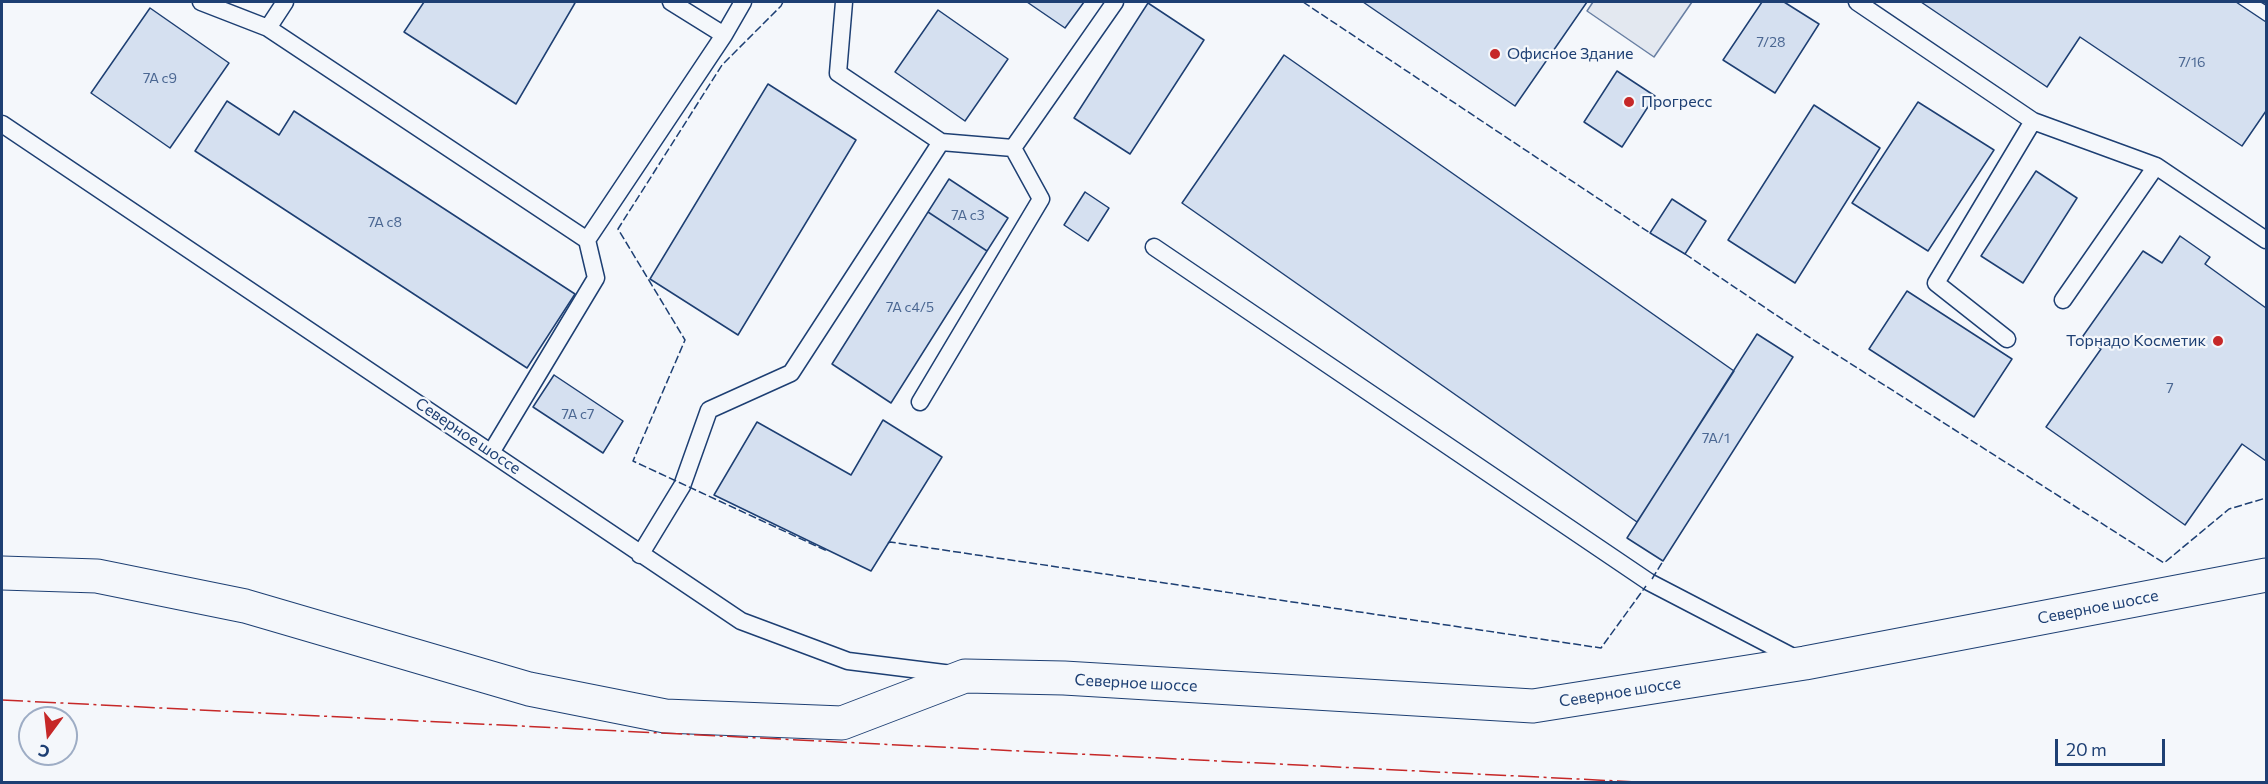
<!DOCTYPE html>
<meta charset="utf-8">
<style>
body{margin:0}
#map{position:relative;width:2268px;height:784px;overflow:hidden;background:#f4f7fb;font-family:Commissioner,sans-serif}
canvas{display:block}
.frame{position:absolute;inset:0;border:3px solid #1d3f73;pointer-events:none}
.north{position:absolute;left:18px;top:706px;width:60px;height:60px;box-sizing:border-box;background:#f4f7fb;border:2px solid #9eadc5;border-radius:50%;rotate:195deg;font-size:16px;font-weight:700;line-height:24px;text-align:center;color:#1d3f73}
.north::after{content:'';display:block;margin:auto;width:21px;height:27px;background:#c62828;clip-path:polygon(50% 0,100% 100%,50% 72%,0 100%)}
.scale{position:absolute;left:2055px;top:739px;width:110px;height:27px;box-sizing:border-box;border:3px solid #1d3f73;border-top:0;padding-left:8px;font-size:18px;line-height:21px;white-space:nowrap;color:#1d3f73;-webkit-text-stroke:4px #f4f7fb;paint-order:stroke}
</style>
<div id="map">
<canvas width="2268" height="784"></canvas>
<div class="frame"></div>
<div class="north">С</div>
<div class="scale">20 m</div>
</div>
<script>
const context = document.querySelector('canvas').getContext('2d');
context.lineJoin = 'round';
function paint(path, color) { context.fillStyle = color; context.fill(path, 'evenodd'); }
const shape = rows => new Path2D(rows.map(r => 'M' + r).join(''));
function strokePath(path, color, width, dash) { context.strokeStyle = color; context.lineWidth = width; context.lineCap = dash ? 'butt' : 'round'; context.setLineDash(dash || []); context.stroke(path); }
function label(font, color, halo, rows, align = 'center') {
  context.font = font + ' Commissioner,sans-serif'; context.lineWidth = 4.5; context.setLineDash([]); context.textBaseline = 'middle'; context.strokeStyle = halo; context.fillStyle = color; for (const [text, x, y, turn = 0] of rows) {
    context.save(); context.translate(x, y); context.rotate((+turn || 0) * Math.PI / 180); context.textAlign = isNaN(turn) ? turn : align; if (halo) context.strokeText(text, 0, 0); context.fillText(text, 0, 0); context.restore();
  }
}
const parking = shape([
 [1593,2,1692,2,1654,57,1587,11,1593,2]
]);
paint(parking, '#e3e8f0');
strokePath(parking, '#687fa3', 1.5);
const building = shape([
 [424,2,573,2,575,3,516,104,404,32,424,2],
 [1027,2,1084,2,1065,28,1027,2],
 [1363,2,1587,2,1515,106,1363,2],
 [1762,2,1784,2,1819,24,1775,93,1723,60,1762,2],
 [1921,2,2236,2,2266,22,2266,111,2242,146,2080,37,2047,87,1921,2],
 [1148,3,1204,40,1130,154,1074,118,1148,3],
 [150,8,229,63,170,148,91,93,150,8],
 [938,10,1008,59,965,121,895,72,938,10],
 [1284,55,1734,371,1637,522,1182,203,1284,55],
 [1617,71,1655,96,1622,147,1584,122,1617,71],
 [768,84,856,140,738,335,650,279,768,84],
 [227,101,279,135,294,111,575,294,527,368,195,151,227,101],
 [1918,102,1994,150,1928,251,1852,203,1918,102],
 [1814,105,1880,148,1795,283,1728,240,1814,105],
 [2036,171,2077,198,2023,283,1981,256,2036,171],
 [949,179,1008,218,987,251,928,212,949,179],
 [1085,192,1109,208,1088,241,1064,225,1085,192],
 [1672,199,1706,221,1685,254,1650,233,1672,199],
 [928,212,987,251,891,403,832,364,928,212],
 [2180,236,2210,257,2205,264,2266,308,2266,461,2242,444,2185,525,2046,427,2101,349,2083,336,2143,251,2162,263,2180,236],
 [1907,291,2012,359,1974,417,1869,349,1907,291],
 [1757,334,1793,357,1663,561,1627,538,1757,334],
 [554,375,623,421,603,453,533,407,554,375],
 [883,420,942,457,871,571,714,495,757,422,851,475,883,420]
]);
paint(building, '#d5e0f0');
strokePath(building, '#1d3f73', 1.5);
const service = shape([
 [201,2,268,28,587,240],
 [671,2,724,35],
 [1857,2,2033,121,2156,166,2266,240],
 [268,28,285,2],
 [2,124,741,621,848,661,952,674],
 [1013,148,1115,2],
 [1154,247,1649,582,1799,660],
 [2063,300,2156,166],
 [2007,339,1936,283,2033,121],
 [920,402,1041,199,1013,148,941,142],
 [492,451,596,278,587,240,724,35,743,2],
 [640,555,682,486,709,410,791,373,941,142,838,73,844,2]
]);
const minor = shape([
 [2,573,97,576,245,606,529,689,665,716,842,723,965,676,1064,678,1533,706,1805,663,2266,575]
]);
strokePath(service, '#1d3f73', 19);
strokePath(minor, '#1d3f73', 35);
strokePath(service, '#f4f7fb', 16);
strokePath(minor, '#f4f7fb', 33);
strokePath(shape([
 [783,2,781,6,722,65,618,229,685,340,633,461,827,551],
 [1303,2,1650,233],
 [2261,2,2266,5],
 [1685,254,1815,341,2164,563,2229,509,2266,498],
 [888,543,890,542,1601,648,1646,586],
 [1652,579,1663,561]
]), '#1d3f73', 1.5, [8, 3]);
strokePath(shape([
 [2,700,1637,782]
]), '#c62828', 1.5, [21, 4.5, 3, 4.5]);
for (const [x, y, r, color] of [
 [1495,54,6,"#c62828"],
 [1629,102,6,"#c62828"],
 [2218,341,6,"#c62828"]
]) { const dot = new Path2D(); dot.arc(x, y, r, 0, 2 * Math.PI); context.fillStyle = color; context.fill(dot); strokePath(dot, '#f4f7fb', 2); }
label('14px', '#4b6792', null, [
 ["7/28",1771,42],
 ["7/16",2192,62],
 ["7А с9",160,78],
 ["7А с3",968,215],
 ["7А с8",385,222],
 ["7А с4/5",910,307],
 ["7",2170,388],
 ["7А с7",578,414],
 ["7А/1",1716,438]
]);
label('16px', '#1d3f73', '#f4f7fb', [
 ["Офисное Здание",1507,54],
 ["Прогресс",1641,102],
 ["Торнадо Косметик",2206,341,"right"]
], 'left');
label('16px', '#1d3f73', '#f4f7fb', [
 ["Северное шоссе",468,436,34],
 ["Северное шоссе",2098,607,-11],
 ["Северное шоссе",1136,683,3],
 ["Северное шоссе",1620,692,-9]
]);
</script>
